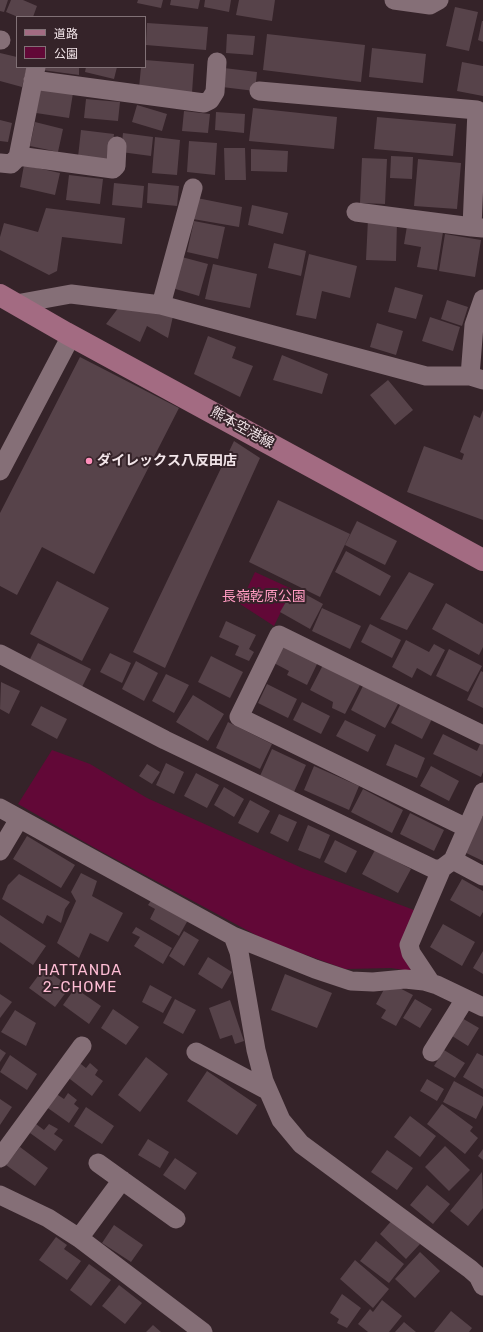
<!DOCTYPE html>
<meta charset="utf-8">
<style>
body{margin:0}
#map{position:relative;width:483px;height:1332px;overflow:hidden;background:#352329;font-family:Rubik,"Noto Sans JP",sans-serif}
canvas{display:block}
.legend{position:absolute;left:16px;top:16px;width:130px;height:52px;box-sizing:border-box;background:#352329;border:1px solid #817176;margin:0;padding:5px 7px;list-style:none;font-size:12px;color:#f2e5e9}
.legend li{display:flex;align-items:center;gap:8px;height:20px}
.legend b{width:20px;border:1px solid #817176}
</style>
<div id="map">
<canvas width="483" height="1332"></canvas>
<ul class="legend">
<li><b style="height:5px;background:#a36b82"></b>道路</li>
<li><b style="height:11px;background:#620837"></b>公園</li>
</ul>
</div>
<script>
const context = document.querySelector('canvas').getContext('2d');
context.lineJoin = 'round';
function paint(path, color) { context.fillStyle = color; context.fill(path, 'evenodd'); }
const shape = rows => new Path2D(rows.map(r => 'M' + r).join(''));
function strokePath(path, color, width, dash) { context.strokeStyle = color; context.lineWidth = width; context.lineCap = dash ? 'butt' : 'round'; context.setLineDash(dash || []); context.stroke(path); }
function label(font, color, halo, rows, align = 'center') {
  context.font = font + ' Rubik,"Noto Sans JP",sans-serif'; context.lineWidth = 4; context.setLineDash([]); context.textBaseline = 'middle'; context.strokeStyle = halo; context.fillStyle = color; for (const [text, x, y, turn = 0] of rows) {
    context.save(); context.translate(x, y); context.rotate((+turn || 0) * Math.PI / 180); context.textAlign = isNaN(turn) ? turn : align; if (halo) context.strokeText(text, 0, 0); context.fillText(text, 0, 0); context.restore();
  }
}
paint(shape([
 [255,572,292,589,274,626,240,604],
 [52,750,90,764,147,798,302,868,414,910,401,944,411,971,391,968,345,969,267,941,95,848,18,804]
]), '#620837');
paint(shape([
 [0,0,8,0,4,12,0,11],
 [11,0,23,0,37,6,33,17,18,17,6,12],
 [138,0,163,0,161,8,137,3],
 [171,0,200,0,198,9,170,5],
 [205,0,231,0,229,12,204,7],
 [239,0,275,0,272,21,236,15],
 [455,7,478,12,469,51,446,46],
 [482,21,483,21,483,42,478,40],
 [147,23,208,27,206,50,146,45],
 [227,34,255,36,253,55,226,53],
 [267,34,365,45,361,82,263,70],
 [372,48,426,54,423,83,369,77],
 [0,53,17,57,17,67,27,67,22,87,0,81],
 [145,60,194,64,192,93,139,88,141,67,145,67],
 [462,62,483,66,483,96,457,91],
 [42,67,79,67,79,75,42,70],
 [86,67,117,67,114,79,85,72],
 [224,68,257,72,255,91,222,87],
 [40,88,73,93,69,118,36,113],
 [86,99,120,102,118,121,84,118],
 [137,105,167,114,162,131,132,122],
 [253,108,337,117,334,149,249,141],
 [184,111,210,114,208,133,182,131],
 [216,112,245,114,244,133,215,130],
 [377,117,456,124,453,156,374,149],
 [0,120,12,123,8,142,0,141],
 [35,122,63,129,58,152,30,146],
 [81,130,114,134,111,160,78,157],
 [123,133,153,137,151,156,121,152],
 [155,137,180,140,177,175,152,173],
 [189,141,217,143,215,175,187,172],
 [224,148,245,148,246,180,225,180],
 [251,149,288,151,287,172,251,171],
 [391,156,413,157,412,179,390,178],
 [362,158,387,159,385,204,360,203],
 [418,159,461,163,457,209,414,206],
 [24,165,60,173,55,195,20,187],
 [69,175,103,179,100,204,66,200],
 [114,183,144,186,142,208,112,205],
 [148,183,179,186,177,206,147,203],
 [197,198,242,207,239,227,193,219],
 [252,205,288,213,283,234,248,225],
 [46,208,125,218,122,244,62,237,57,271,49,275,0,250,0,237,4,223,38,232],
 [368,219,397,221,396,261,366,260],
 [194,221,225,227,218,259,187,252],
 [407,226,443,232,437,270,417,267,421,247,404,244],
 [445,234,481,240,475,277,439,271],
 [274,243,306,251,301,276,268,268],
 [309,254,357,266,350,298,322,291,316,319,296,315],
 [178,256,208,264,199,296,169,287],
 [213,264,257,274,250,308,205,299],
 [395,287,423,295,416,319,388,312],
 [447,300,468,307,462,326,441,319],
 [122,303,174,312,168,338,147,326,140,342,106,324],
 [430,317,460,327,453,351,422,341],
 [377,323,403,331,396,355,370,347],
 [208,336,236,347,232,358,253,366,240,397,194,374],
 [282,355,328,374,322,394,273,380],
 [80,357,179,408,94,574,42,547,17,595,0,586,0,513],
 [388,380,413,410,395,425,370,395],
 [483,410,483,520,407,492,424,446,462,460,464,454,460,452,474,415,480,418],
 [234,441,260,458,165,668,133,652],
 [278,500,350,534,320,597,249,562],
 [357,521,397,541,385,565,345,545],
 [346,551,391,576,380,596,335,572],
 [409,572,434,584,407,630,380,619],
 [57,581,109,608,82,661,30,634],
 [294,588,323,604,310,629,280,612],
 [446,603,483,624,483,647,479,655,432,629],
 [322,608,361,626,350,649,312,631],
 [226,621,256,635,249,649,254,652,249,661,235,655,239,646,219,637],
 [370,624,401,640,392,658,361,642],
 [406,640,429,652,434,644,445,650,431,676,417,668,412,678,392,667],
 [38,643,91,669,81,689,28,663],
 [282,643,318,662,307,685,287,675,289,671,272,662],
 [449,649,482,666,468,692,436,676],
 [110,653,131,663,122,683,100,672],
 [211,656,243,672,230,698,198,682],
 [136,661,158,673,144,701,122,689],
 [323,665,360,685,345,714,332,708,333,702,310,690],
 [481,671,483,672,483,708,467,700],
 [166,674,189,685,174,713,152,701],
 [1,682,20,691,9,714,0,709],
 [267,684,297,699,288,718,258,703],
 [363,686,398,704,385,728,351,710],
 [193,695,224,714,208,741,176,722],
 [402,701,433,717,422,739,391,723],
 [302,702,330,716,321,734,293,720],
 [41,706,67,719,57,739,31,725],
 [345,720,376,735,368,752,336,736],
 [228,722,272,744,260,769,216,748],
 [443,734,477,751,481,742,483,743,483,772,481,777,433,754],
 [395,744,425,758,417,778,386,765],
 [272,749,306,765,294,792,260,776],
 [166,763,184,772,174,794,156,785],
 [147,764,160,772,152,784,139,776],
 [314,766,359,786,349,810,304,790],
 [431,766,459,781,449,801,420,786],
 [196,773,219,785,207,808,184,796],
 [224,787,244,799,234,817,214,805],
 [363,789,403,810,392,833,351,812],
 [250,800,270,811,258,833,238,823],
 [410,813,444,830,434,851,400,834],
 [279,814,297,822,288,842,270,833],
 [478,814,483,817,483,861,462,851],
 [308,825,330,835,320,859,298,850],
 [27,836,75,865,61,888,13,859],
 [335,840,357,851,346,873,324,862],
 [375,850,411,869,398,893,362,874],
 [81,873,97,881,92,896,123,913,108,942,90,933,79,958,57,943,76,901,71,892],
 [19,874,70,902,65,909,61,923,47,915,43,924,2,899,8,885],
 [462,879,483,891,483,912,480,917,450,900],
 [152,899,188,920,179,936,150,919,155,909,148,905],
 [0,915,46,946,33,965,0,942],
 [443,924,475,942,462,966,430,947],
 [136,927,172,948,163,964,134,946,140,937,132,933],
 [184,931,199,940,184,966,169,956],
 [483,951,483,974,473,968],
 [208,957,232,972,222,989,198,974],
 [44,968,70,987,55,1007,29,988],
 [285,974,332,993,317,1028,271,1010],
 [388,982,413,995,396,1026,381,1018,386,1010,376,1004],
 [150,985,172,997,163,1013,142,1002],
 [75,988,101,1006,89,1024,63,1005],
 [0,994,12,1002,0,1018],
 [175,999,196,1010,183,1034,163,1023],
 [415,999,432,1009,420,1028,403,1018],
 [230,1000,244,1041,235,1044,232,1035,220,1039,209,1008],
 [113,1009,139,1027,126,1045,101,1028],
 [15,1010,36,1023,26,1046,1,1032],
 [460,1017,479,1028,468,1046,449,1034],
 [0,1049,6,1053,0,1062],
 [444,1050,465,1063,455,1078,434,1066],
 [477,1053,483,1056,483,1089,463,1077],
 [10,1055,37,1074,27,1090,0,1072],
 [146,1057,168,1074,140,1112,118,1095],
 [77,1061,86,1068,90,1063,98,1070,95,1075,103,1081,92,1096,66,1076],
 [207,1071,257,1105,237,1135,187,1101],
 [427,1079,444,1089,437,1101,420,1091],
 [454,1081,483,1097,483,1105,476,1119,443,1102],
 [55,1093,64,1099,68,1093,77,1100,74,1104,79,1108,69,1123,45,1106],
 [0,1099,12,1107,0,1125],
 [442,1104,473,1127,470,1131,478,1138,465,1154,427,1124],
 [86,1107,114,1126,102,1144,74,1126],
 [410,1116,436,1136,420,1157,394,1137],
 [36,1124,44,1130,49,1124,58,1129,54,1134,63,1140,55,1151,30,1133],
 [148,1139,169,1152,160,1168,138,1155],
 [445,1146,470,1170,449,1191,425,1167],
 [20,1147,48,1168,35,1186,6,1165],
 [483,1149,483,1160,478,1156],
 [387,1150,413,1168,397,1190,371,1172],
 [175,1158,197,1173,185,1190,163,1175],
 [482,1172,483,1208,468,1226,450,1211],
 [427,1185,450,1204,433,1224,410,1205],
 [393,1219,420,1244,406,1259,380,1234],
 [114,1225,143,1245,131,1262,102,1243],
 [56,1237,67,1245,64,1249,81,1261,67,1280,39,1260],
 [376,1241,404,1264,389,1283,360,1261],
 [420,1252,440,1271,415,1298,395,1279],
 [355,1260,389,1289,373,1308,340,1279],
 [89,1264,111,1280,91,1306,70,1290],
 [119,1285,142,1303,125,1324,102,1306],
 [342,1294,361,1308,347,1328,337,1323,339,1319,330,1313],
 [382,1300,402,1316,389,1332,368,1332,358,1324,370,1309,373,1312],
 [451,1311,472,1328,469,1332,434,1332],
 [404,1322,416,1332,395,1332],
 [153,1325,161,1332,146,1332]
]), '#57434a');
strokePath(shape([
 [394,0,430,5,439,0],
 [0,40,1,40],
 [33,80,204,103,210,100,215,92,217,62],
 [259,91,477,110,472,227,483,228],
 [18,156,113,169,116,166,117,146],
 [0,163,11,164,18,157,36,67],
 [356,212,472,227],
 [16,304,71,294,161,305,426,376,470,376,483,380],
 [161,305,193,188],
 [470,376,474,325,483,299],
 [0,471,71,336],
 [0,654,165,740,434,869,441,869,453,860,483,792],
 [0,808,233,936,239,952,256,1050,264,1081,281,1120,301,1144,470,1269,478,1276,483,1286],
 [467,828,239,717,279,635,483,735],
 [0,851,19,819],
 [453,860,483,876],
 [233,936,315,969,351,981,373,982,405,979,424,981,437,985,483,1007],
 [431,983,411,953,409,945,442,868],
 [196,1052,267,1090],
 [432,1052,465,999],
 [0,1158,82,1046],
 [98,1163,176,1219],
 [0,1195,48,1218,79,1238,203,1332],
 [79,1238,122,1180]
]), '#856f77', 19);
strokePath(shape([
 [0,295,66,333,483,560]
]), '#a36b82', 22);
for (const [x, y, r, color] of [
 [89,461,4,"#ff8eba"]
]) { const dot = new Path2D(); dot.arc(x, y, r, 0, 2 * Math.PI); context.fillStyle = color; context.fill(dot); strokePath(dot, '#352329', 1.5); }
label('14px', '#f2e5e9', '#352329', [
 ["熊本空港線",242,428,29]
]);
label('bold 14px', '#f2e5e9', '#352329', [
 ["ダイレックス八反田店",97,461]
], 'left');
label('14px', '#ff9bc1', '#352329', [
 ["長嶺乾原公園",264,597]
]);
context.letterSpacing = '1px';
label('15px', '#febdd4', '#352329', [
 ["HATTANDA",80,971],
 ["2-CHOME",80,988]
]);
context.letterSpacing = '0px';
</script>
